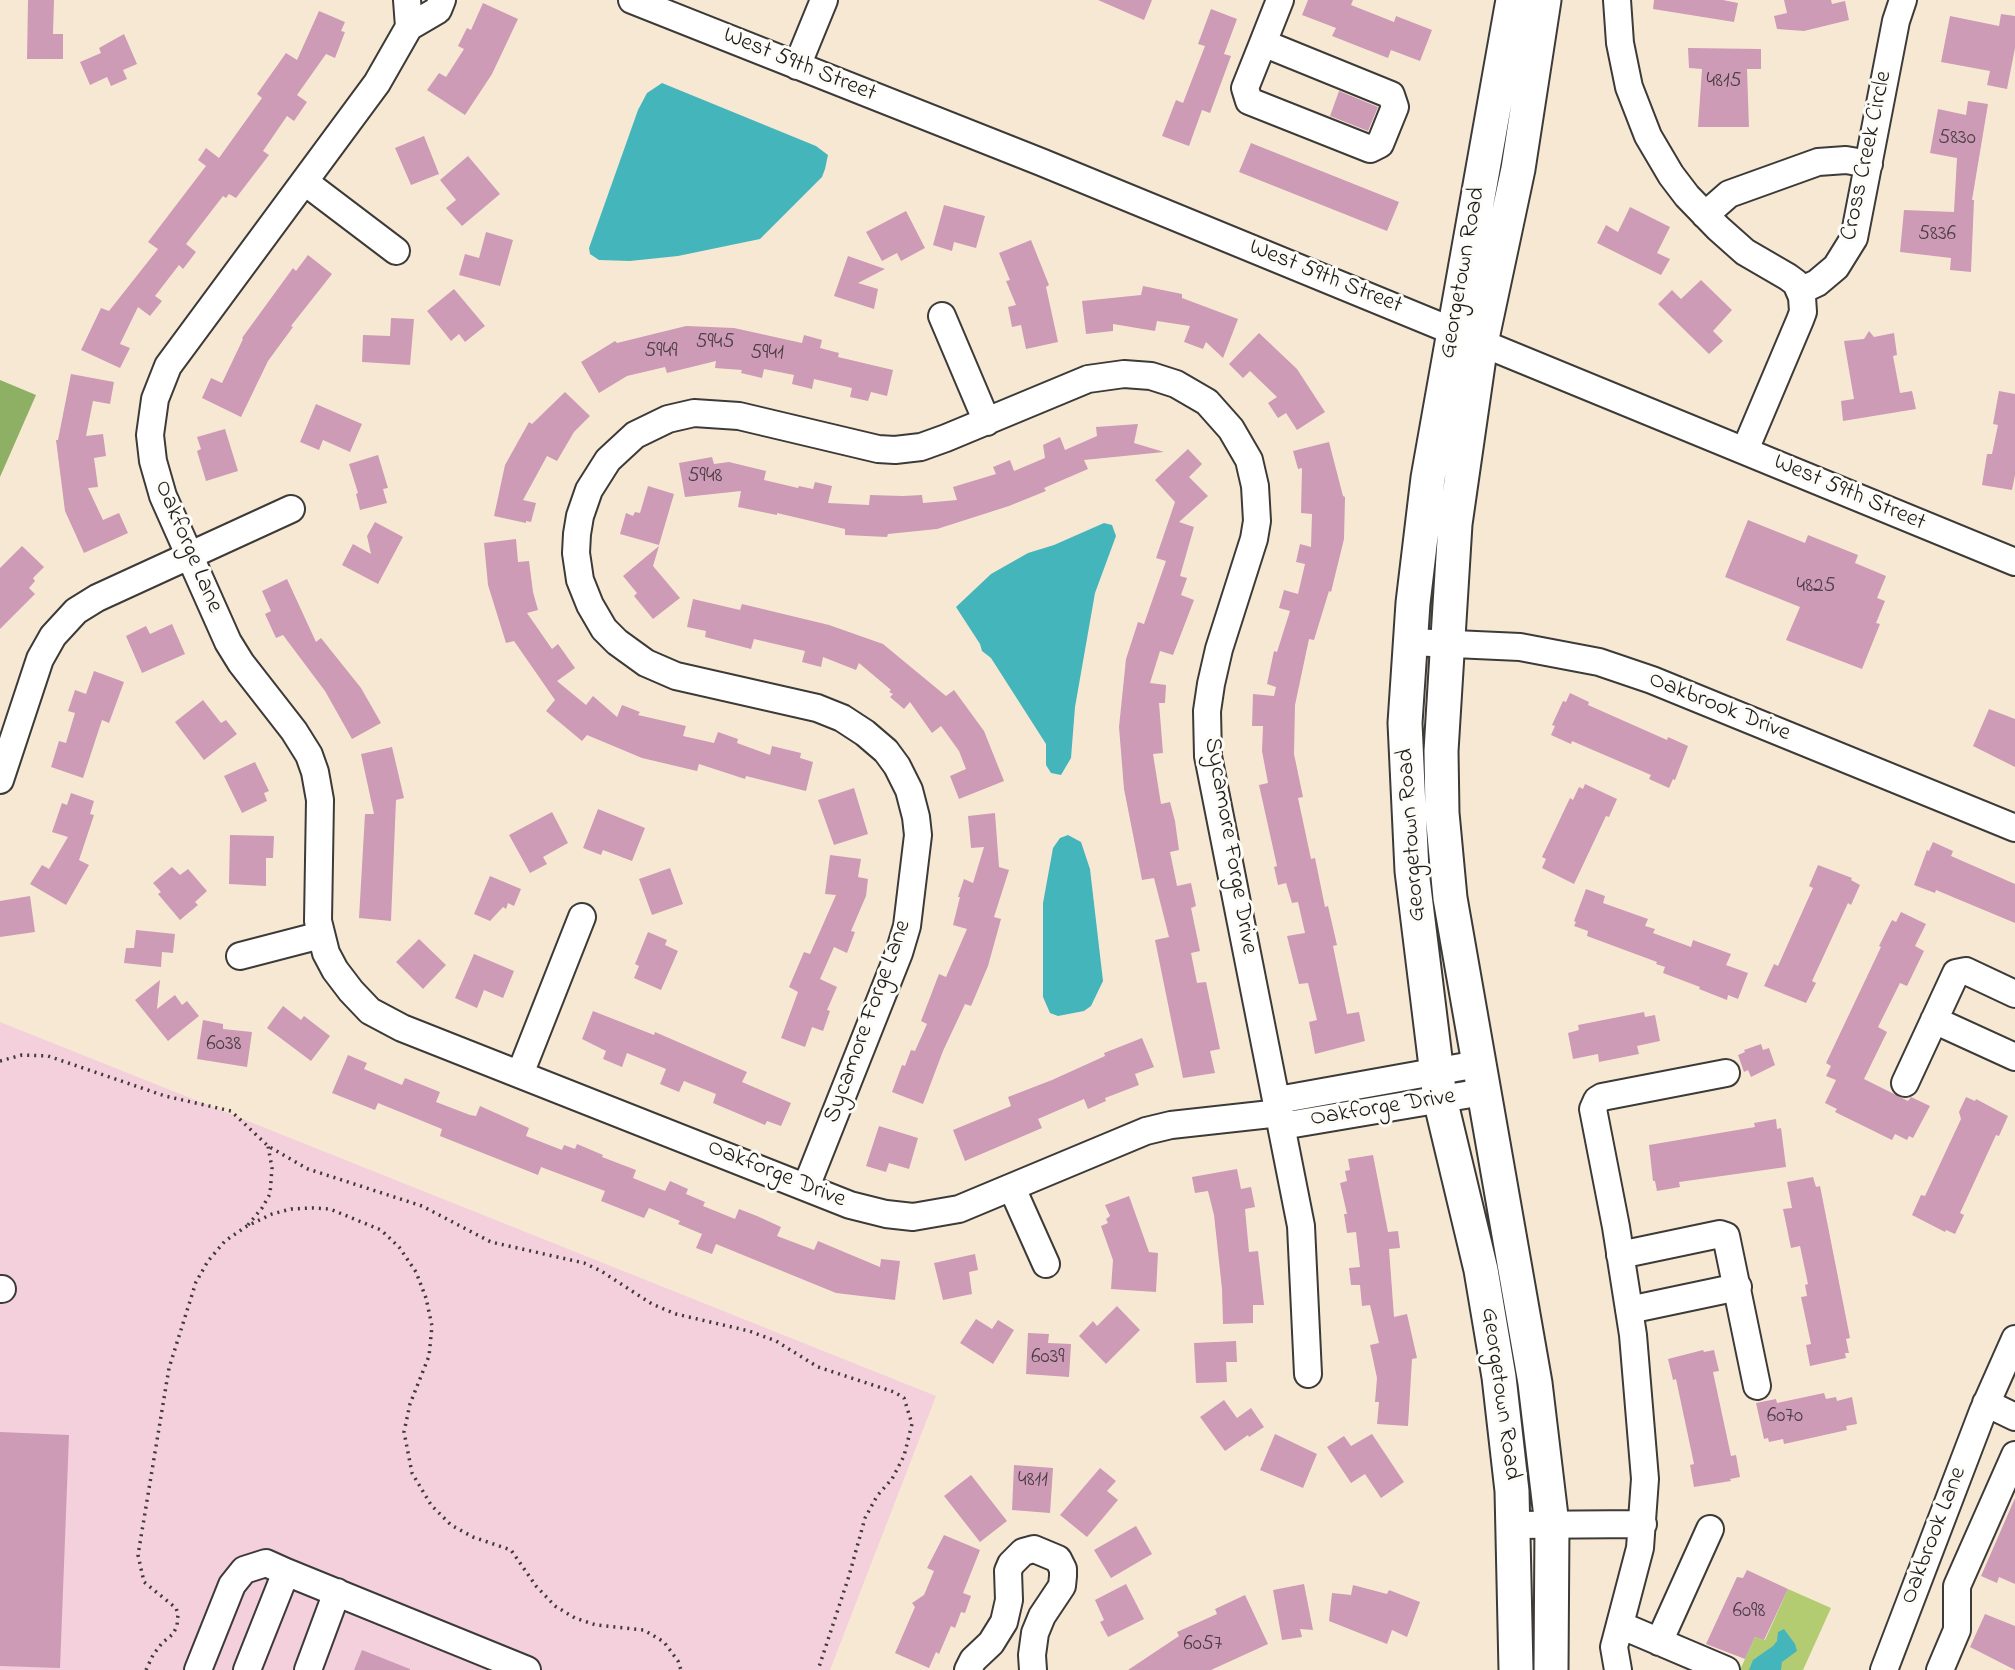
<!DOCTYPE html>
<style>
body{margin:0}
canvas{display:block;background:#f7e8d4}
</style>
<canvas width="2015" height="1670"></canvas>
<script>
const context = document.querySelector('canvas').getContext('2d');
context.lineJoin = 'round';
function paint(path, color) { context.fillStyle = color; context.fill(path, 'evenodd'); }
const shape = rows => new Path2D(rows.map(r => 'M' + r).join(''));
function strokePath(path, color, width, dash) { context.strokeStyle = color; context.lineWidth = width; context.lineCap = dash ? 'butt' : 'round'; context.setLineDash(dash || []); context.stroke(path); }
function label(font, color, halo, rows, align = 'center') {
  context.font = font + ' "Indie Flower",sans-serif'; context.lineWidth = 6; context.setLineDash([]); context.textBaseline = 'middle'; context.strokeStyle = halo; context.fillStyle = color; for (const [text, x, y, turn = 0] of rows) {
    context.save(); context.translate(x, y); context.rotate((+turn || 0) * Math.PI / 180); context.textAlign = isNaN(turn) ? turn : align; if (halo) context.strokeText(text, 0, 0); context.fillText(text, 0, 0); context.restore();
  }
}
paint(shape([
 [0,1022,936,1396,830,1670,0,1670]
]), '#f4cfdc');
paint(shape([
 [1788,1589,1831,1608,1803,1670,1740,1670,1755,1637,1765,1640]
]), '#b3cc72');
paint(shape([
 [0,380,36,395,0,477]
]), '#8eb064');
paint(shape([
 [662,83,816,146,828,155,825,169,822,177,760,239,678,256,630,261,599,260,590,254,589,248,638,110,647,93],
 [1104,523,1112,525,1116,536,1095,593,1075,707,1071,758,1061,775,1051,773,1046,765,1046,744,991,658,982,651,980,644,956,607,991,574,1028,553,1054,545],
 [1068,835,1081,842,1090,869,1103,981,1091,1006,1084,1011,1058,1016,1050,1013,1043,997,1043,903,1053,848,1060,838],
 [1784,1629,1795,1644,1797,1651,1782,1662,1781,1670,1749,1670,1753,1660,1773,1646,1777,1641,1778,1632]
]), '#45b5bc');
paint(shape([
 [28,0,54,0,53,34,63,34,63,59,27,59],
 [1098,0,1152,0,1144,20],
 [1308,0,1353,0,1351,5,1394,22,1396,16,1432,30,1420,61,1391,50,1388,58,1332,36,1336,28,1302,15],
 [1654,0,1723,0,1738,3,1734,22,1653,9],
 [1784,0,1831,0,1832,4,1845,1,1849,20,1804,31,1777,29,1774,16,1787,13],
 [483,3,518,19,492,74,465,115,427,90,439,73,446,77,464,49,458,46,467,28,471,30],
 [1211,9,1237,19,1224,54,1231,56,1210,113,1202,110,1189,146,1162,136,1176,100,1183,103,1205,46,1198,44],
 [319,11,345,22,341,31,345,32,335,58,326,54,297,95,307,102,294,121,287,116,263,151,269,155,236,198,229,194,226,198,223,196,186,244,196,252,183,269,179,265,155,296,162,301,150,316,138,307,120,344,130,348,120,368,81,350,101,308,109,311,158,249,148,242,206,166,198,160,206,148,219,158,262,98,257,94,286,53,297,60],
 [2001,14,2015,16,2015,48,2007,89,1987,85,1990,71,1941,62,1950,16,1999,26],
 [124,34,137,64,123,70,127,79,111,86,107,77,90,85,80,62,101,53,99,48],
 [1688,48,1761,49,1761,69,1747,69,1749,127,1698,127,1702,69,1689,68],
 [1339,91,1378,107,1368,131,1330,116],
 [1968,101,1988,104,1972,200,1974,200,1971,272,1950,270,1951,258,1900,252,1904,210,1954,212,1957,158,1930,153,1938,109,1966,115],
 [424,136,439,174,411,185,395,148],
 [1251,143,1399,202,1387,231,1239,172],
 [468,156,500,194,462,226,446,208,456,200,440,180],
 [944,205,985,216,976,248,954,242,952,251,933,245],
 [1630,207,1670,227,1657,253,1670,259,1661,275,1597,243,1606,225,1618,232],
 [906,211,925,248,901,261,897,253,882,261,866,232],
 [486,232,513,240,500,286,459,275,465,254,479,258],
 [1031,240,1049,285,1046,287,1058,342,1026,349,1021,325,1012,327,1008,307,1016,305,1006,281,1010,280,999,253],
 [308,255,332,274,291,326,293,327,268,361,241,417,202,398,211,378,222,383,243,339,242,338,293,268,296,271],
 [848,256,885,269,858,283,878,289,874,309,834,296],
 [1701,280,1732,310,1713,331,1723,341,1709,354,1658,304,1672,290,1681,299],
 [1143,286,1182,294,1182,298,1238,319,1223,358,1206,342,1203,349,1184,342,1190,326,1157,321,1155,331,1113,324,1113,331,1086,334,1082,301,1141,295],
 [454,289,485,326,465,342,459,334,451,341,427,311],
 [391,318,414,319,410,365,362,362,363,335,390,336],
 [686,326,734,328,802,343,804,335,822,340,820,348,839,353,838,357,893,370,887,396,871,392,868,401,850,397,852,388,814,379,812,389,792,384,794,375,764,369,762,378,741,373,742,370,715,368,716,361,667,373,665,367,627,376,599,393,581,362,615,341,617,343],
 [1869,331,1874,337,1894,333,1897,355,1893,356,1900,393,1912,391,1916,409,1843,421,1841,401,1854,399,1844,341,1864,339],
 [1259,333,1297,369,1325,412,1297,430,1286,413,1278,418,1268,403,1277,397,1250,371,1243,378,1229,364],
 [71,374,114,382,110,404,93,401,86,436,103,434,106,456,94,458,98,487,88,488,103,520,119,513,128,533,84,553,65,511,56,440,58,440],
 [1999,391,2015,394,2015,475,2012,490,1982,485,1987,454,1992,454,1998,425,1993,424],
 [565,392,590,416,574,432,557,461,547,456,523,500,536,503,531,522,526,521,526,523,494,516,505,465,529,422,532,424],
 [316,404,362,424,350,452,323,440,319,450,300,442],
 [1138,424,1134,443,1164,452,1084,460,1088,469,1044,488,1046,491,1009,506,937,529,888,534,887,537,845,535,845,529,777,513,777,515,738,507,741,491,685,497,679,463,712,457,714,464,729,462,766,471,764,480,798,488,799,486,813,489,815,482,832,486,828,503,869,505,870,495,903,496,922,495,923,503,957,500,953,487,996,474,993,467,1010,460,1014,471,1045,458,1043,445,1060,437,1065,450,1097,436,1096,427],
 [225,429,238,471,206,481,197,451,201,449,197,437],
 [1329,442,1343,496,1345,497,1344,539,1331,592,1329,591,1314,640,1309,639,1295,705,1294,754,1303,797,1298,798,1311,859,1315,858,1325,907,1328,906,1337,945,1333,946,1347,1014,1359,1012,1365,1041,1315,1054,1309,1022,1317,1020,1308,983,1299,984,1287,936,1305,933,1298,902,1292,903,1286,883,1278,885,1274,867,1277,866,1259,785,1268,783,1262,751,1263,726,1252,726,1253,694,1274,696,1276,687,1267,684,1274,651,1277,652,1290,611,1279,608,1284,590,1298,594,1305,564,1296,562,1300,544,1311,547,1312,514,1301,513,1302,468,1298,469,1293,451],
 [1188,449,1202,464,1189,477,1208,496,1179,522,1194,527,1180,576,1187,578,1181,595,1194,600,1173,655,1160,651,1150,683,1166,685,1165,703,1159,703,1163,753,1153,754,1161,804,1170,802,1175,821,1179,850,1170,852,1177,886,1191,883,1196,906,1191,908,1200,951,1191,953,1197,983,1206,982,1220,1049,1210,1051,1215,1073,1183,1078,1155,940,1169,937,1154,878,1142,880,1124,789,1119,727,1126,659,1138,622,1144,624,1166,561,1156,558,1175,502,1155,480],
 [378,455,388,488,383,489,387,503,360,510,356,494,358,493,349,464],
 [648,486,674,494,659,545,620,534,626,513,633,516,635,512,640,513],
 [1748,520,1805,543,1808,535,1858,555,1855,563,1886,576,1877,598,1885,601,1876,623,1880,624,1862,669,1786,640,1800,607,1725,577],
 [375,522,403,537,378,584,342,565,353,544,371,554,367,536],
 [516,539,518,562,529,561,533,592,538,610,527,613,552,649,558,644,575,668,557,681,586,705,593,696,617,717,622,705,640,712,638,715,686,726,683,736,714,743,718,732,738,739,737,743,770,755,772,746,801,753,800,758,813,762,806,791,746,776,745,779,699,764,697,771,642,758,587,735,582,741,546,711,555,700,514,641,506,643,488,585,484,543],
 [22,546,44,567,33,578,35,581,29,588,35,594,0,629,0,568],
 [659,546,653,566,680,598,653,619,634,596,637,593,623,576],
 [287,579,316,642,321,638,361,688,381,723,352,739,325,691,283,635,276,638,265,614,271,611,262,591],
 [693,599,740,610,742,604,829,625,883,644,946,696,954,690,984,731,1004,781,959,799,950,776,966,769,959,751,941,726,932,733,910,702,904,709,890,697,893,694,889,692,891,690,859,663,856,670,823,657,821,667,802,662,805,651,754,639,751,649,705,637,706,631,687,627],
 [172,624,185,654,142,673,126,636,146,626,150,634],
 [94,671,124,682,109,723,102,720,83,778,51,767,59,741,66,743,75,713,68,711,75,690,86,694],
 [1570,693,1589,702,1588,705,1667,740,1668,737,1688,746,1675,780,1673,779,1669,788,1649,779,1651,775,1572,741,1571,744,1551,735,1555,726,1552,725,1563,701,1566,702],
 [203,700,221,723,226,720,237,734,204,760,175,722],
 [1989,709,2015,719,2015,767,1973,746],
 [392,747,404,798,396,800,391,921,359,918,365,814,374,814,361,754],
 [255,762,269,791,264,793,267,801,242,813,224,776],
 [1585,784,1617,799,1609,817,1606,816,1574,884,1542,868,1546,859,1542,857,1570,798,1573,800,1579,787,1583,789],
 [854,788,868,834,834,845,818,800],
 [71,793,94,801,90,814,94,815,79,860,89,865,66,905,30,884,42,865,49,869,68,837,52,832,62,803,67,805],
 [598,809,645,828,632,861,603,850,601,855,583,848],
 [552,812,568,843,543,857,547,864,530,873,509,835],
 [995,813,999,867,1009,870,994,917,1001,919,988,966,971,1006,965,1004,943,1051,923,1104,892,1092,902,1065,905,1066,911,1050,915,1051,927,1024,921,1021,939,974,946,977,967,929,953,925,960,897,958,897,964,879,973,883,984,847,971,848,968,816],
 [230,835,274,836,273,858,266,858,266,886,229,884],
 [1933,842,1953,851,1951,856,2015,884,2015,923,1936,890,1935,893,1914,885,1927,850,1929,851],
 [830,855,861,859,858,877,868,879,866,896,851,931,855,932,847,953,834,947,820,979,837,987,827,1010,830,1011,823,1031,812,1027,805,1047,781,1038,798,992,789,987,804,952,810,954,836,895,825,894],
 [1818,865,1852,878,1851,880,1860,885,1851,905,1848,903,1812,981,1816,983,1806,1003,1764,986,1774,964,1778,966,1813,888,1809,886],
 [172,867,180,875,188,869,207,891,195,902,198,905,180,920,158,894,161,892,153,883],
 [670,868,683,904,652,915,639,879],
 [490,876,521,889,514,906,508,903,506,909,503,907,490,921,474,914],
 [1586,889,1605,896,1603,903,1648,919,1645,926,1655,929,1653,933,1691,947,1693,940,1731,954,1726,965,1748,973,1738,999,1728,995,1727,1000,1699,989,1700,987,1663,973,1665,967,1656,964,1657,962,1587,936,1588,931,1574,926,1576,922,1574,921],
 [30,896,35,932,0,937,0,901],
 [1901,912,1926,924,1915,946,1924,951,1907,986,1900,983,1878,1027,1887,1032,1864,1079,1908,1101,1911,1097,1930,1106,1913,1138,1909,1136,1907,1140,1895,1134,1892,1140,1835,1112,1837,1109,1825,1103,1836,1080,1826,1076,1831,1066,1826,1063,1881,947,1879,946,1892,920,1896,922],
 [136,930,175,934,173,953,162,952,161,967,124,963,126,948,134,948],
 [648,932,667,940,665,945,678,951,661,990,634,978,639,966,635,964],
 [419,939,446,965,423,989,396,962],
 [474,954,514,971,503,998,484,990,477,1008,455,998],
 [160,980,157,1009,175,995,182,1005,187,1001,199,1016,168,1041,135,1000],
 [283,1006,301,1020,304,1016,330,1036,311,1061,267,1028],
 [593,1011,654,1035,655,1032,747,1072,742,1082,791,1103,781,1126,767,1121,765,1125,713,1103,716,1094,684,1081,679,1092,660,1084,666,1069,627,1053,622,1067,603,1059,606,1051,582,1039],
 [1644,1012,1645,1017,1655,1015,1660,1041,1637,1046,1639,1054,1599,1062,1598,1054,1573,1059,1568,1033,1579,1030,1578,1025],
 [203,1020,223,1024,223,1029,252,1032,247,1067,197,1059],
 [1142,1038,1154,1067,1135,1074,1139,1085,1105,1098,1106,1101,1088,1109,1084,1099,1038,1119,1042,1128,965,1161,953,1130,1011,1106,1008,1097,1052,1080,1105,1056,1104,1053],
 [1761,1044,1763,1050,1769,1048,1775,1065,1751,1077,1748,1070,1744,1072,1738,1055,1745,1052,1744,1050],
 [348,1055,367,1063,364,1069,402,1085,405,1078,440,1092,436,1102,470,1115,476,1116,480,1106,529,1128,526,1136,562,1150,564,1145,575,1149,577,1144,603,1155,602,1157,636,1170,633,1178,665,1191,670,1181,688,1189,686,1194,705,1202,703,1206,735,1219,739,1209,757,1216,781,1227,777,1236,814,1250,818,1241,880,1267,881,1259,900,1261,895,1300,836,1293,716,1244,712,1254,696,1248,702,1234,678,1224,680,1221,649,1208,644,1218,601,1201,605,1191,541,1167,538,1175,440,1136,442,1129,378,1103,375,1110,332,1093],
 [1966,1097,1975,1101,1976,1099,2008,1116,1999,1136,1996,1135,1960,1213,1964,1215,1955,1234,1946,1230,1945,1232,1912,1215,1921,1195,1925,1196,1961,1119,1959,1112],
 [1776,1119,1777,1129,1781,1128,1786,1167,1679,1182,1680,1187,1657,1191,1655,1181,1653,1181,1649,1145,1755,1127,1754,1123],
 [879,1126,918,1138,909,1169,889,1163,886,1172,866,1166],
 [1373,1155,1388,1232,1398,1231,1400,1248,1389,1249,1394,1317,1407,1314,1417,1358,1412,1359,1408,1426,1377,1424,1379,1402,1375,1402,1377,1378,1370,1345,1379,1343,1370,1305,1362,1306,1360,1285,1351,1285,1349,1268,1360,1267,1356,1232,1347,1233,1344,1214,1347,1214,1340,1183,1347,1181,1345,1171,1350,1170,1348,1159],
 [1237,1169,1241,1189,1251,1187,1255,1207,1245,1209,1249,1252,1258,1251,1264,1305,1253,1305,1253,1323,1223,1324,1222,1289,1214,1215,1208,1191,1195,1193,1192,1177],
 [1813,1177,1816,1187,1820,1186,1850,1338,1846,1339,1849,1353,1845,1353,1846,1358,1810,1366,1806,1345,1811,1344,1801,1297,1807,1296,1805,1285,1808,1284,1800,1246,1791,1248,1783,1209,1792,1208,1787,1182],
 [1129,1196,1149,1252,1158,1253,1156,1292,1111,1289,1113,1260,1101,1226,1108,1223,1106,1219,1110,1216,1105,1205],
 [975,1254,978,1270,969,1272,972,1294,943,1300,934,1263],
 [1117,1306,1140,1330,1106,1364,1079,1336,1093,1321,1097,1326],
 [976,1319,992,1329,998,1320,1014,1330,993,1364,960,1343],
 [1028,1333,1049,1334,1048,1343,1071,1344,1069,1377,1026,1374],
 [1236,1341,1237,1362,1226,1362,1227,1382,1196,1383,1194,1343],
 [1703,1350,1704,1352,1714,1350,1719,1371,1713,1372,1731,1456,1736,1455,1740,1477,1730,1479,1731,1481,1694,1487,1690,1465,1694,1464,1676,1379,1673,1380,1668,1359],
 [1824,1393,1826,1399,1836,1397,1837,1401,1852,1397,1857,1424,1846,1426,1847,1430,1784,1444,1783,1439,1769,1442,1768,1438,1764,1439,1756,1403,1776,1399,1777,1403],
 [1224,1400,1237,1418,1251,1408,1264,1427,1249,1437,1248,1435,1225,1451,1200,1417],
 [0,1432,69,1435,60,1668,0,1666],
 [1275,1434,1317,1454,1303,1488,1260,1470],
 [1372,1434,1404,1482,1381,1498,1365,1474,1351,1483,1327,1447,1344,1436,1351,1446],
 [1014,1465,1053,1468,1050,1513,1012,1510],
 [1100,1468,1116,1481,1107,1491,1118,1500,1087,1537,1060,1515],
 [971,1475,1007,1521,980,1542,944,1496],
 [2015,1498,2015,1584,1999,1577,1997,1583,1981,1576],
 [1136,1526,1152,1554,1111,1578,1094,1550],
 [944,1535,980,1550,963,1593,971,1596,965,1613,961,1612,955,1628,951,1626,939,1654,936,1652,929,1668,895,1653,915,1607,912,1603,924,1595,934,1571,927,1568],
 [1747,1570,1788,1589,1764,1640,1755,1637,1745,1659,1706,1644,1737,1577,1743,1578],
 [1126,1584,1144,1619,1108,1637,1100,1622,1104,1620,1095,1600],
 [1304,1584,1313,1630,1300,1629,1302,1637,1282,1640,1273,1590],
 [1353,1585,1387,1594,1389,1590,1420,1602,1407,1637,1392,1630,1387,1644,1329,1621,1332,1593,1351,1595],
 [1245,1595,1268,1644,1211,1670,1128,1670,1179,1636,1177,1632,1217,1614,1215,1609],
 [1985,1614,2015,1626,2015,1670,1970,1647],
 [362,1650,410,1669,410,1670,354,1670]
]), '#cd9bb6');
const minor = shape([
 [407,0,409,27,377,83,168,366,155,399,150,435,153,461,163,496,228,642,241,663,294,731,309,755,315,772,320,800,318,921,326,953,335,970,351,991,370,1011,402,1028,850,1205,886,1214,913,1217,959,1209,1146,1131,1171,1125,1280,1113],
 [632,0,1041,162,2015,562],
 [1617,0,1620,43,1629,87,1648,136,1671,175,1687,196,1718,228,1745,252,1788,277,1796,283,1802,297,1803,312,1800,320,1745,450],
 [409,27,438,10,442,0],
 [1263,43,1391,95,1395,107,1380,144,1370,149,1249,101,1245,88,1263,43],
 [1263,43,1280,0],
 [797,66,824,0],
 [305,182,396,251],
 [1705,215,1729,194,1818,162,1846,160,1869,164],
 [1800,291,1817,283,1836,267,1854,238,1896,21,1903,0],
 [942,316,987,422],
 [1410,642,1520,647,1599,662,1652,680,2015,828],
 [0,780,40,659,53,636,76,611,97,598,291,509],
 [240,956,321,935],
 [1934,1020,2015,1057],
 [520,1074,582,917],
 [1905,1083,1956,973,1966,971,2015,994],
 [1278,1100,1478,1064],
 [1282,1126,1483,1092],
 [806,1187,899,953,907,926,918,835,916,817,909,790,897,766,886,751,865,733,842,718,817,708,676,676,646,663,617,642,604,629,590,605,580,580,576,553,577,534,580,516,589,490,608,460,635,435,668,419,694,413,739,416,878,449,895,450,921,447,946,438,1088,379,1124,374,1151,376,1176,384,1207,402,1231,429,1249,460,1255,486,1257,521,1254,539,1219,649,1211,684,1207,711,1208,756,1301,1226,1308,1374],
 [1012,1188,1046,1264],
 [1620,1255,1720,1234,1726,1236,1757,1386],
 [0,1289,2,1289],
 [1629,1310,1738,1287],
 [1986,1403,2015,1417],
 [1513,1525,1643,1524],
 [1620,1625,1726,1670],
 [1659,1642,1710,1529],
 [198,1670,232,1585,244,1570,266,1563,286,1572],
 [247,1670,286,1572,527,1670],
 [308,1670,337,1592],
 [968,1670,973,1660,991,1643,1004,1622,1009,1600,1008,1571,1011,1564,1023,1552,1034,1549,1058,1559,1063,1569,1063,1576,1062,1586,1042,1616,1035,1633,1032,1655,1033,1670],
 [1618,1670,1614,1647,1640,1548,1645,1479,1633,1335,1616,1227,1593,1109,1597,1100,1602,1097,1726,1073],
 [1884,1670,1983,1411,2015,1339],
 [1940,1670,1957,1630,1957,1586,2015,1455]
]);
const major = shape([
 [1513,0,1428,478,1413,603,1405,723,1412,871,1440,1099,1481,1270,1499,1377,1512,1491,1516,1670],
 [1544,0,1518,169,1481,343,1455,524,1441,751,1442,813,1450,898,1535,1383,1552,1525,1551,1670]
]);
strokePath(minor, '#3d3b38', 30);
strokePath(major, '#3d3b38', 37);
strokePath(shape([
 [0,1061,22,1055,48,1056,165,1096,231,1111,268,1146,308,1169,422,1206,491,1242,584,1263,601,1271,652,1304,676,1314,749,1331,776,1341,818,1367,894,1392,904,1398,912,1424,904,1456,892,1479,877,1496,865,1518,849,1576,818,1670],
 [248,1225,262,1208,270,1194,272,1168,268,1146],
 [146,1670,153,1655,162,1643,173,1634,177,1626,178,1614,176,1608,144,1582,138,1555,169,1368,196,1282,208,1261,225,1241,247,1226,272,1214,291,1209,313,1208,330,1209,381,1230,399,1247,416,1272,426,1298,432,1326,429,1356,410,1404,404,1432,412,1473,431,1505,451,1525,473,1537,511,1550,536,1586,555,1606,575,1618,596,1625,644,1630,664,1642,678,1661,681,1670]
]), '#3d3b38', 3.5, [2, 5]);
strokePath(minor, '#fff', 26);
strokePath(major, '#fff', 33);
label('21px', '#483c42', null, [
 ["4815",1724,83],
 ["5830",1957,140],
 ["5836",1937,236],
 ["5945",715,344],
 ["5949",661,353],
 ["5941",767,355],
 ["5948",705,478],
 ["4825",1816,588],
 ["6038",224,1046],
 ["6039",1048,1359],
 ["6070",1785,1418],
 ["4811",1033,1482],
 ["6098",1749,1613],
 ["6057",1203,1646]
]);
label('24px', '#1c1c1c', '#fdfcf7', [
 ["West 59th Street",799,66,22],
 ["Cross Creek Circle",1868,156,-78],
 ["Georgetown Road",1464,273,-80],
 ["West 59th Street",1325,278,22],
 ["West 59th Street",1849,494,23],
 ["Oakforge Lane",187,547,67],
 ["Oakbrook Drive",1719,708,22],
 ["Georgetown Road",1413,835,-94],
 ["Sycamore Forge Drive",1229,846,80],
 ["Sycamore Forge Lane",869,1022,-70],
 ["Oakforge Drive",1383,1109,-9],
 ["Oakforge Drive",776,1175,22],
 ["Georgetown Road",1499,1394,82],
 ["Oakbrook Lane",1935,1536,-69]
]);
</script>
